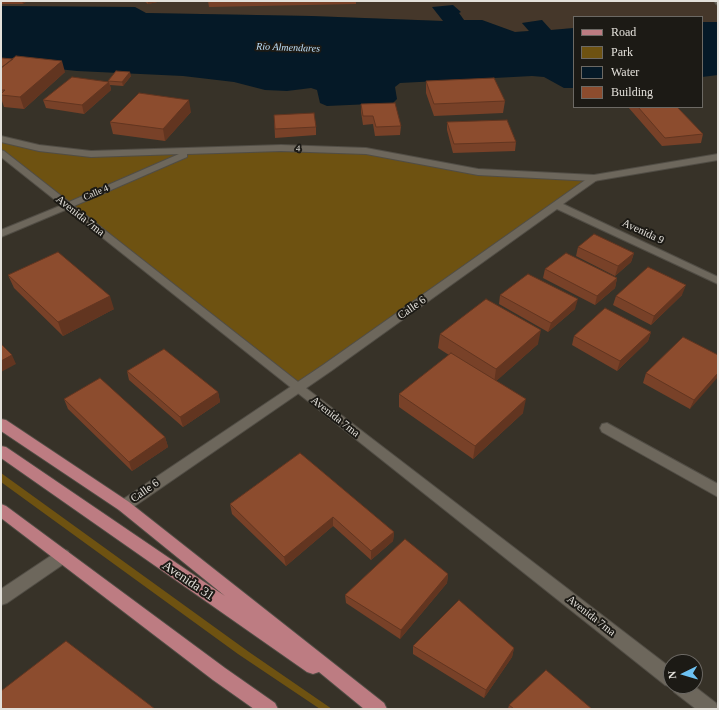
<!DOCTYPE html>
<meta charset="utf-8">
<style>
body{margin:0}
#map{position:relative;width:719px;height:710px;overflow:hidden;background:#373228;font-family:Georgia,serif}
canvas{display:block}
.frame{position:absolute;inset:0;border:2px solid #e3e0da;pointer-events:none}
.legend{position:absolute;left:573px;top:16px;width:130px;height:92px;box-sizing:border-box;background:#1c1a15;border:1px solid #6c6964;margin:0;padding:5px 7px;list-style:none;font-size:12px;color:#e3e0da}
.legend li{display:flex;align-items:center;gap:8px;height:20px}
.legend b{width:20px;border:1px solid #6c6964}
.north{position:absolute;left:663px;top:654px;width:40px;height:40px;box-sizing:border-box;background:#1c1a15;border:1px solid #6c6964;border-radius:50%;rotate:265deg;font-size:11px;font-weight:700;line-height:16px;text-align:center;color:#e3e0da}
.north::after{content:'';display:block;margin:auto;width:14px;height:18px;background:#6dc2f3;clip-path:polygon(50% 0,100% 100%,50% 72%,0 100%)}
</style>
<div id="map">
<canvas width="719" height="710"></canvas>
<div class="frame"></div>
<ul class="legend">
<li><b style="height:5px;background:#bd7c82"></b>Road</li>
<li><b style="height:11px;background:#6e5211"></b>Park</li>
<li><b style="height:11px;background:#051927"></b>Water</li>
<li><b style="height:11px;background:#8c4c2e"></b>Building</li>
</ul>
<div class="north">N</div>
</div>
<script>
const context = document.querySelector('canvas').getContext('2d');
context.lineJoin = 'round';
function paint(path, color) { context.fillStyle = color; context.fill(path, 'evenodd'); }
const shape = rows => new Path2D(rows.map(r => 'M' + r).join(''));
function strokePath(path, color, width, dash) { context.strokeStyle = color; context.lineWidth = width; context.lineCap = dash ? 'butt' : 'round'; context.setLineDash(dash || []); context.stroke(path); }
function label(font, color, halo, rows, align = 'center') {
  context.font = font + ' Georgia,serif'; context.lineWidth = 4; context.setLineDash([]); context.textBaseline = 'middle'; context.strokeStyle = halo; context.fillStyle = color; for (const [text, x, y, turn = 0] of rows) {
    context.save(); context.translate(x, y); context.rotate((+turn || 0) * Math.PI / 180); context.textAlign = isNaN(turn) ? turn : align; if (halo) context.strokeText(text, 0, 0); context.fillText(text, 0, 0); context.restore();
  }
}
paint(shape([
 [1,1,718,1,718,22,702,22,702,17,574,17,574,28,551,30,542,20,522,23,529,31,515,32,482,20,464,20,459,13,461,12,443,21,311,16,146,13,135,7,1,6]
]), '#45372a');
paint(shape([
 [1,139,91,154,281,148,366,151,478,172,594,178,298,388,1,153],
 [1,473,249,652,332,709,320,709,238,654,1,482]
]), '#6e5211');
paint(shape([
 [453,5,461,12,459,13,464,20,482,20,515,32,529,31,522,23,542,20,551,30,574,28,574,88,564,88,544,77,532,76,400,83,395,87,397,99,393,103,327,106,320,103,317,90,311,88,287,91,265,90,234,82,183,76,77,71,1,63,1,6,135,7,146,13,311,16,443,21,432,7],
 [702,22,718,22,718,75,702,77]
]), '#051927');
const lane = shape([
 [714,1,718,1,718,5,716,4,714,1],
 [607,423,718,484,718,497,602,432,600,428,602,424,607,423]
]);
const street = shape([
 [594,175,599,178,597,180,563,204,718,277,718,284,557,209,331,371,129,510,124,512,119,510,117,506,119,502,323,365,591,176,594,175],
 [67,203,72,206,70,208,1,237,1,230,67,203],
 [63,549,68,551,71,556,68,561,7,603,1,605,1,589,58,551,63,549]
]);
const secondary = shape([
 [1,136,39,145,91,151,281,145,366,148,478,169,594,175,718,154,718,160,594,181,478,175,366,154,281,151,187,154,187,157,74,206,302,385,671,668,671,686,694,686,716,703,718,709,696,709,674,692,672,687,665,685,1,157,1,150,4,151,69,202,179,154,91,157,39,151,1,142,1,136]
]);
const primary = shape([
 [1,419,6,420,129,502,384,703,387,709,364,709,319,672,313,674,307,672,1,458,1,446,6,447,225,596,119,510,1,431,1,419],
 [1,504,6,506,225,668,275,703,278,709,254,709,213,680,1,518,1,504]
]);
strokePath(lane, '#514d45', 2);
strokePath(street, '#514d45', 2);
strokePath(secondary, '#514d45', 2);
strokePath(primary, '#514d45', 2);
paint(lane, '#6d675c');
paint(street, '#6d675c');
paint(secondary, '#6d675c');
paint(primary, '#bd7c82');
paint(shape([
 [1,1,27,1,23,4,1,4],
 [144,1,162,1,148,4],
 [208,1,356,1,356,4,209,7],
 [1,58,65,72,24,109,4,107,2,101,1,101],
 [131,76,123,86,110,85,111,90,84,114,46,108,43,100,109,82,108,81],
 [426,81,505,101,503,113,434,116,426,93],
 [361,104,401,126,400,135,375,136,373,124,363,125,361,112],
 [628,107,677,107,703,134,701,143,662,146],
 [191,112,165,141,113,134,110,122],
 [274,115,316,127,316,135,275,138],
 [447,122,516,142,515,151,453,153,447,130],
 [578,247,634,253,631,262,615,276,576,256],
 [545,269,617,278,615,288,595,305,543,278],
 [8,275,114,309,63,336,14,288],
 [500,295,575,309,548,332,499,304],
 [682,295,651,325,613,305,616,296],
 [651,332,648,341,617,371,572,345,574,336],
 [440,334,538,344,496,381,523,413,473,459,399,407,399,394,449,355,438,348],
 [718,355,690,409,643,383,646,373],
 [127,371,218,392,220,402,183,427,129,380],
 [64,399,165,437,168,447,132,471,68,409],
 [300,453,394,532,393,541,371,560,333,526,286,566,232,514,230,504],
 [448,574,447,583,400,639,346,603,345,595],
 [413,646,514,648,512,657,484,698,413,654],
 [509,705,592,709,508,709]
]), '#784128');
paint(shape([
 [22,1,27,1,23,4],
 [148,1,162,1,148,4],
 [62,61,65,72,24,109,20,97],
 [130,72,131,76,123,86,122,82],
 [109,82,111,90,84,114,82,105],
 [189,100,191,112,165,141,163,129],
 [634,253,631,262,615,276,618,266],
 [617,278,615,288,595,305,597,296],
 [686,285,682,295,651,325,654,316],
 [110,296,114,309,63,336,58,322],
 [578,299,575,309,548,332,551,323],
 [541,330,538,344,494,383,496,369],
 [651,332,648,341,617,371,620,361],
 [12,355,16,364,1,372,1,361],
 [718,373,718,377,690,409,694,400],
 [218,392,220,402,183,427,180,417],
 [526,399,523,413,473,459,475,446],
 [165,437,168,447,132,471,129,462],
 [333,517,333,526,286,566,284,557],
 [394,532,393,541,371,560,371,551],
 [448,574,447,583,400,639,401,630],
 [514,648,512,657,484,698,486,690]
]), '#623520');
const building = shape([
 [16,56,62,61,20,97,1,95,1,94,5,90,1,90,1,68,16,56],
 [1,58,13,59,1,68,1,58],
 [116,71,130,72,122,82,108,81,116,71],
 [72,77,109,82,82,105,43,100,72,77],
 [494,78,505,101,434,104,426,81,494,78],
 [139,93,189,100,163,129,110,122,139,93],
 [395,103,401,126,376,127,373,116,363,116,361,104,395,103],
 [638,107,677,107,703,134,665,138,638,107],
 [314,113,316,127,275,129,274,115,314,113],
 [507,120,516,142,454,144,447,122,507,120],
 [594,234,634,253,618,266,578,247,594,234],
 [58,252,110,296,58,322,8,275,58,252],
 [566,253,617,278,597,296,545,269,566,253],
 [648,267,686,285,654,316,616,296,648,267],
 [528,274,578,299,551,323,500,295,528,274],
 [486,299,541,330,496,369,440,334,486,299],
 [605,308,651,332,620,361,574,336,605,308],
 [683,337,718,355,718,373,694,400,646,373,683,337],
 [1,344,12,355,1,361,1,344],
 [164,349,218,392,180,417,127,371,164,349],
 [451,353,526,399,475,446,399,394,451,353],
 [100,378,165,437,129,462,64,399,100,378],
 [300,453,394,532,371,551,333,517,284,557,230,504,300,453],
 [405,539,448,574,401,630,345,595,405,539],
 [459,600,514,648,486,690,413,646,459,600],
 [66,641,155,709,1,709,1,691,66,641],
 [546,670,592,709,514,709,509,705,546,670]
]);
paint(building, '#8c4c2e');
strokePath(building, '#623520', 1);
label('9px', '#e3e0da', '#1c1a15', [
 ["4",298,149,2],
 ["Calle 4",96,193,-23]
]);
label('italic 10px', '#bee0fa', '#1c1a15', [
 ["Río Almendares",288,48,2]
]);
label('11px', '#e3e0da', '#1c1a15', [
 ["Avenida 7ma",80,216,38],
 ["Avenida 9",643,232,25],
 ["Calle 6",412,308,-35],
 ["Avenida 7ma",335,417,38],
 ["Calle 6",145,491,-35],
 ["Avenida 7ma",591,616,38]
]);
label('13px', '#e3e0da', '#1c1a15', [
 ["Avenida 31",188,581,34]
]);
</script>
